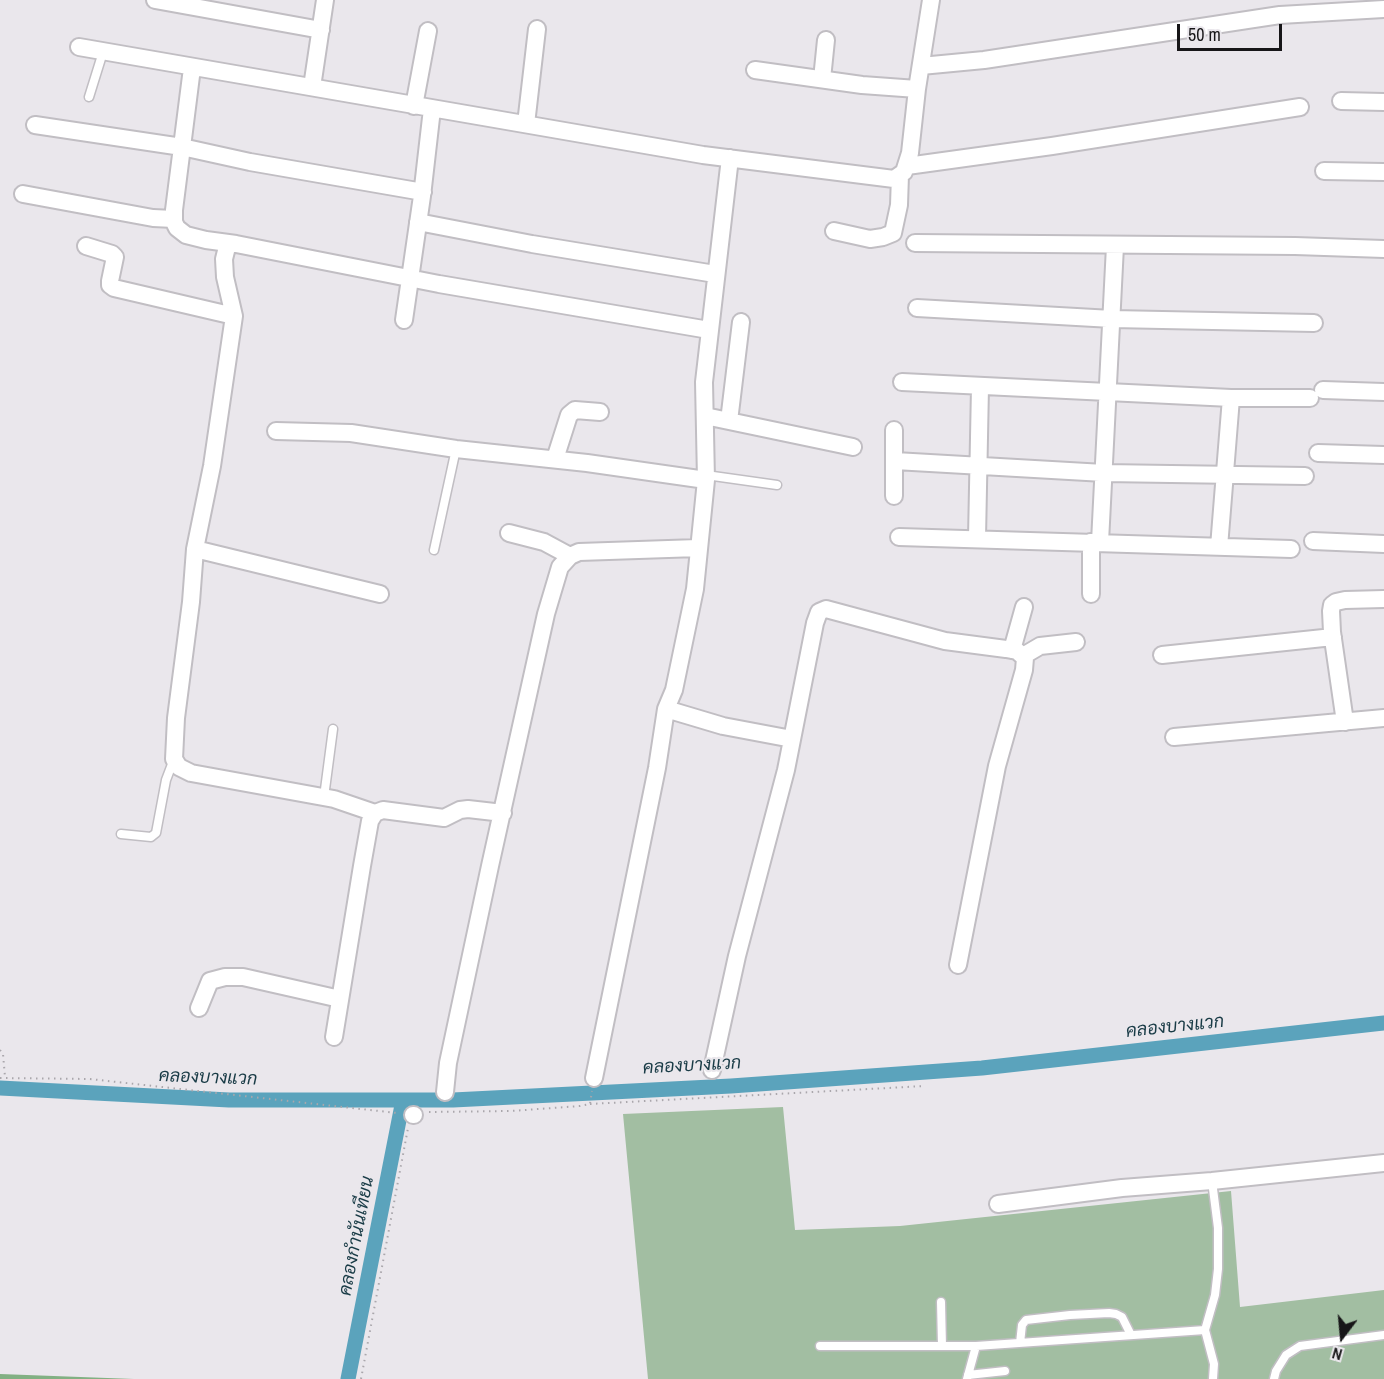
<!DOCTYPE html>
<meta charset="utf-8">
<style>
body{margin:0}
#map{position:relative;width:1384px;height:1379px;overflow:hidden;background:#eae7ec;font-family:"Archivo Narrow",sans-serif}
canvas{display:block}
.north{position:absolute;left:1312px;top:1307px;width:60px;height:60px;-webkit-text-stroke:4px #eae7ec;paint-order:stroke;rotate:196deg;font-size:16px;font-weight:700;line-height:24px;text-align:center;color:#171618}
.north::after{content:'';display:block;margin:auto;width:21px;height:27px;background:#171618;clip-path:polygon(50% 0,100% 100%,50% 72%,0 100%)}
.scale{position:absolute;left:1177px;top:24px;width:105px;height:27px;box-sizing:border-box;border:3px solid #171618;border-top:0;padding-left:8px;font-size:18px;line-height:21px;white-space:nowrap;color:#171618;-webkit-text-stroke:4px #eae7ec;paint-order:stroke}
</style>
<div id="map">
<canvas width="1384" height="1379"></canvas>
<div class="north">N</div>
<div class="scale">50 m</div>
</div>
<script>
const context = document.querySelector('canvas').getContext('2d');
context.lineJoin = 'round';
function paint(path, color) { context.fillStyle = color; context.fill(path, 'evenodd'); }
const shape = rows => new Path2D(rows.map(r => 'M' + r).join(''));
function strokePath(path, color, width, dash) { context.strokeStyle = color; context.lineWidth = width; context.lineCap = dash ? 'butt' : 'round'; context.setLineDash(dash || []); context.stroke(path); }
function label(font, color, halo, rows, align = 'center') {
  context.font = font + ' "Archivo Narrow",Sarabun,sans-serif'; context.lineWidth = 4.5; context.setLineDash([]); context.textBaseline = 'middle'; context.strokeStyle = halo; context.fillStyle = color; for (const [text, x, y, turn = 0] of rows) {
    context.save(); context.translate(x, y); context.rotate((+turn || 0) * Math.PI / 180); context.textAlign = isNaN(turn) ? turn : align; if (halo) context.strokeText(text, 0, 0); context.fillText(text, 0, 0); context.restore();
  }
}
paint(shape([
 [783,1107,795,1230,900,1226,1231,1191,1240,1307,1384,1290,1384,1379,648,1379,623,1114]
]), '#a2bea2');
paint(shape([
 [0,1374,134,1379,0,1379]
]), '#82b083');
strokePath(shape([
 [0,1088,229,1100,453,1100,731,1086,982,1068,1384,1023],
 [348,1379,403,1100]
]), '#5ba3bc', 15);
const service = shape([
 [89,97,103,52],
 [706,475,777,485],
 [434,550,456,449],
 [324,797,333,729],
 [121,834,151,837,156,833,166,780,174,759],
 [941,1302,942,1346],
 [1205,1330,1214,1364,1213,1379],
 [1020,1343,1022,1325,1026,1320,1070,1315,1109,1313,1116,1314,1122,1317,1131,1335],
 [820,1346,976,1346],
 [968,1375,1005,1371],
 [967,1379,976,1346,1205,1330,1215,1295,1218,1269,1218,1228,1212,1181],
 [1274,1379,1276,1371,1286,1355,1300,1346,1384,1335]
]);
const minor = shape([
 [155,0,321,30],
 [79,47,703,155,894,179,904,172,910,153,917,89,931,0],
 [921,66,984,60,1280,15,1384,9],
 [192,68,174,210,174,222,177,228,186,235,206,240,236,244,439,284,709,330],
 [755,70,862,85,917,89],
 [822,79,826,40],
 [312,87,325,0],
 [1341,101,1384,102],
 [414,106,428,31],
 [526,124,537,29],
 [35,125,182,147,250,162,423,192],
 [907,166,1052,146,1300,107],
 [1324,171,1384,172],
 [23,194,153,218,174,219],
 [418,222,532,244,715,274],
 [834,231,870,239,883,237,893,233,899,205,900,175],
 [228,243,224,259,225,277,234,316,212,466,195,549,191,602,176,718,174,759,179,767,191,773,334,799,375,813],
 [915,243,1295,246,1384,249],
 [86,246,112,254,115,257,110,281,110,285,114,288,234,316],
 [917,308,1112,319,1314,323],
 [404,320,422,196,432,109],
 [902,382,1231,398,1310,398],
 [1323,390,1384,392],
 [705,416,853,447],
 [729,421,741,322],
 [276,431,351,433,456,449,587,463,706,480],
 [1318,453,1384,455],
 [555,459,569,415,575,410,600,412],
 [895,461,1104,473,1305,476],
 [894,496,894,430],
 [509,533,544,542,570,556],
 [899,537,1291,549],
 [977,538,980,387],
 [1313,541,1384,544],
 [1091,542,1091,594],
 [1100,542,1115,246],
 [1219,547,1231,398],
 [195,549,380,594],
 [1012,650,1024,607],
 [1162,655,1333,637],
 [1023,656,1040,646,1076,642],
 [666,709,723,726,792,739],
 [1345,722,1332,632,1331,611,1332,605,1336,602,1345,600,1384,599],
 [1174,737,1384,718],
 [199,1008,210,981,225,977,243,977,340,999],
 [334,1037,362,866,370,821,375,813,383,810,444,818,460,810,468,809,503,813],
 [712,1070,737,956,786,770,815,623,819,612,826,609,945,641,1006,649,1017,651,1025,658,1024,670,997,766,958,965],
 [594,1078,657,768,666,709,674,690,695,589,706,480,704,382,730,158],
 [445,1092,448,1063,490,866,546,614,560,567,570,556,579,552,698,548],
 [413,1115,414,1115],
 [998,1204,1122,1188,1212,1181,1384,1163]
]);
strokePath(service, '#c1bec3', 11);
strokePath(minor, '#c1bec3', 20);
strokePath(shape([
 [0,1050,3,1054,5,1077],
 [0,1078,90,1079,397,1113],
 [590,1104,925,1086],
 [429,1112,511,1111,580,1106,590,1104,592,1091],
 [361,1379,408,1128]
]), '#aaa7ac', 2, [1.5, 4.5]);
strokePath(service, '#fff', 8);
strokePath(minor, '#fff', 16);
label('italic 18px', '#193b46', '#eae7ec', [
 ["คลองบางแวก",1175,1027,-6],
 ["คลองบางแวก",692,1066,-3],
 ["คลองบางแวก",208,1078,2],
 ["คลองกำนันเทียน",357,1236,-79]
]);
</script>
